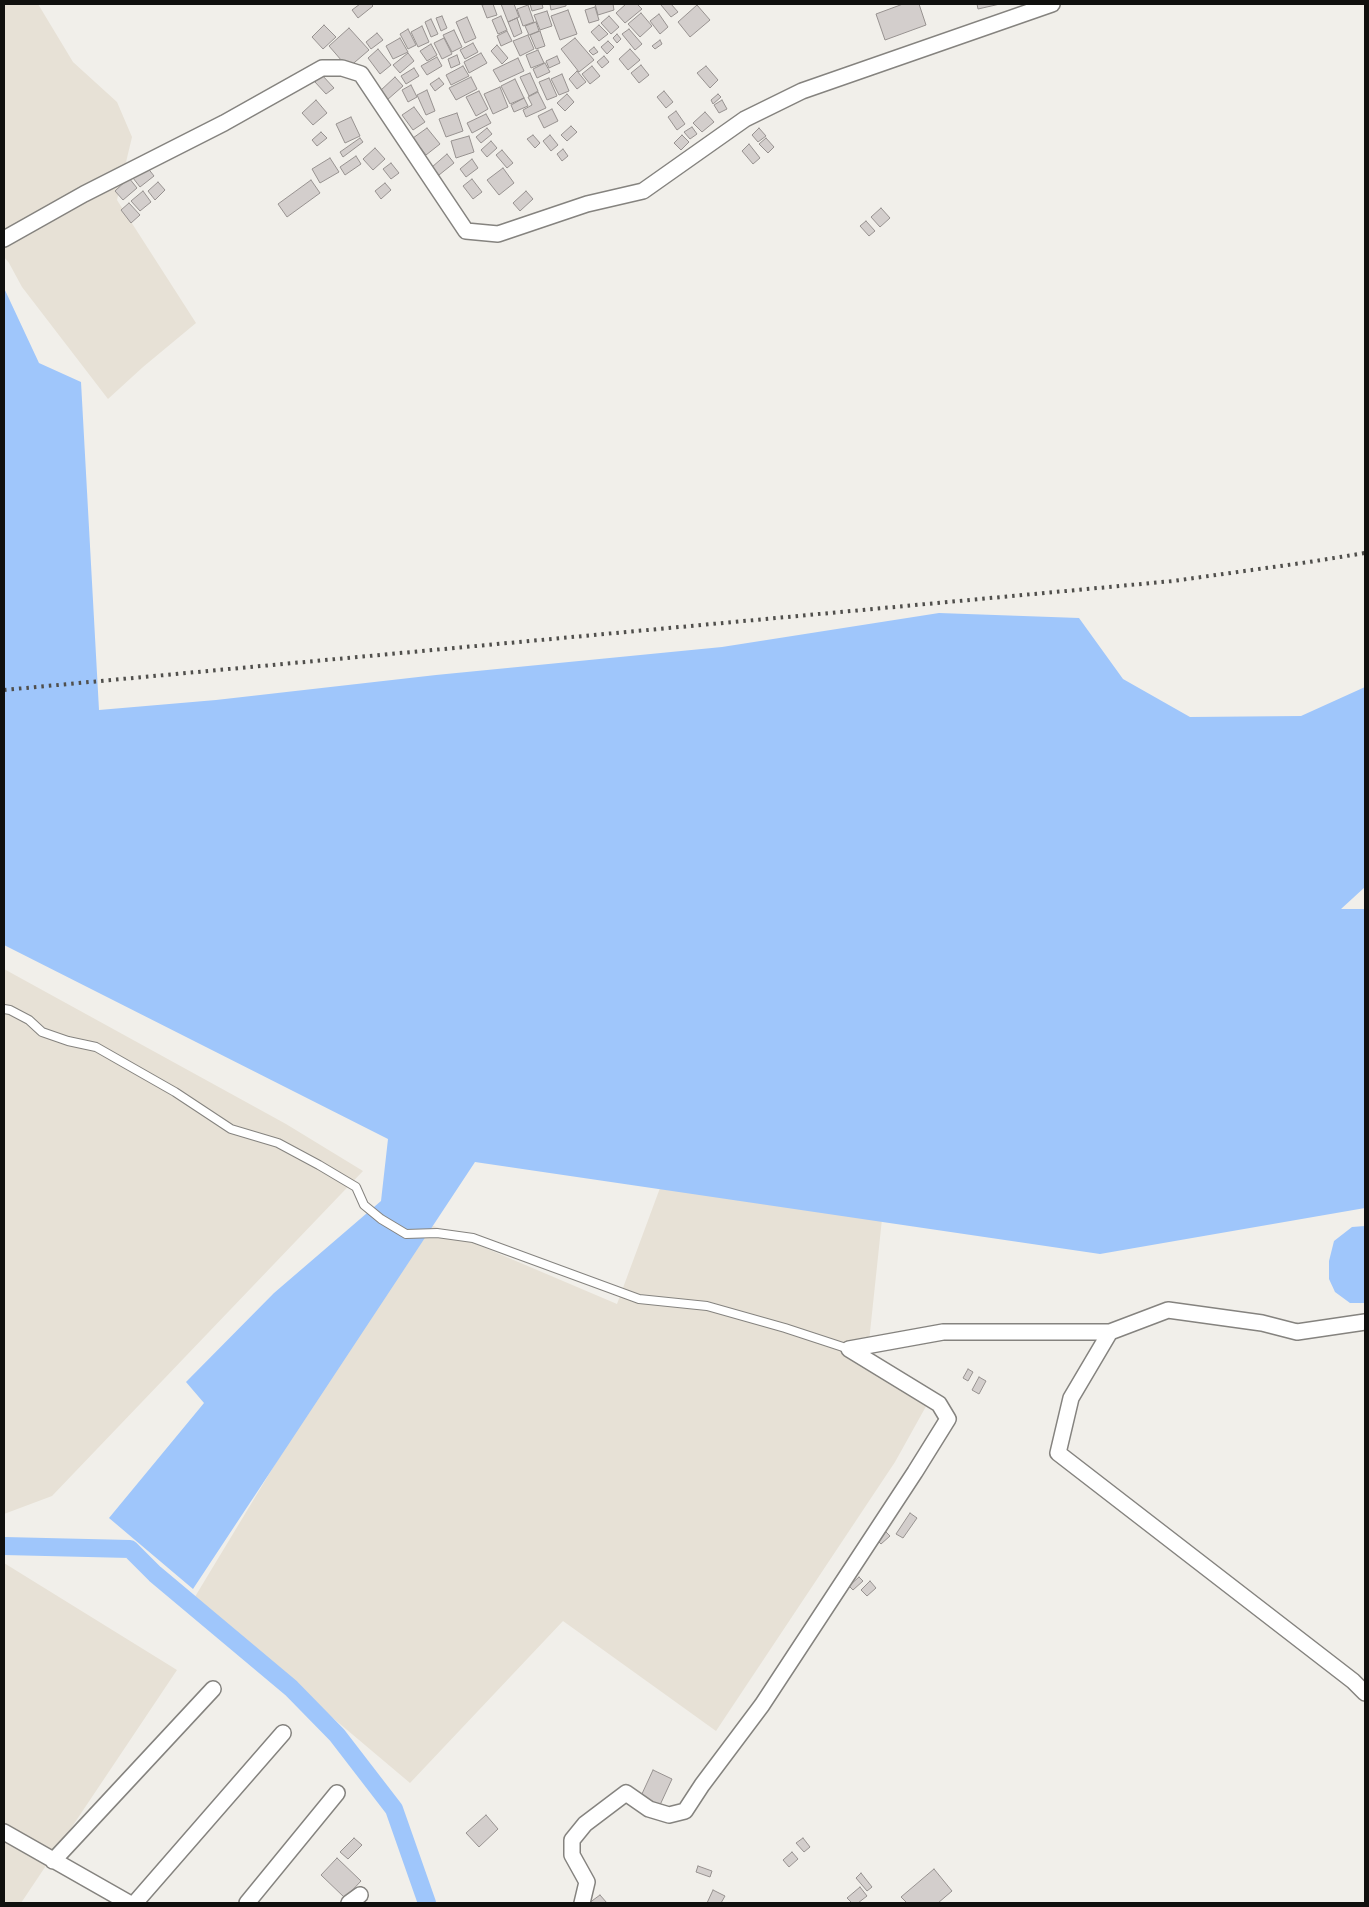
<!DOCTYPE html>
<style>
body{margin:0}
#map{position:relative;width:1369px;height:1907px;overflow:hidden;background:#f1efea;font-family:"DM Sans",sans-serif}
canvas{display:block}
.frame{position:absolute;inset:0;border:5px solid #10100e;pointer-events:none}
</style>
<div id="map">
<canvas width="1369" height="1907"></canvas>
<div class="frame"></div>
</div>
<script>
const context = document.querySelector('canvas').getContext('2d');
context.lineJoin = 'round';
function paint(path, color) { context.fillStyle = color; context.fill(path, 'evenodd'); }
const shape = rows => new Path2D(rows.map(r => 'M' + r).join(''));
function strokePath(path, color, width, dash) { context.strokeStyle = color; context.lineWidth = width; context.lineCap = dash ? 'butt' : 'round'; context.setLineDash(dash || []); context.stroke(path); }
paint(shape([
 [4,4,38,4,73,62,117,102,132,137,117,200,196,323,143,367,108,399,22,287,9,263,4,257],
 [4,969,286,1124,363,1171,52,1496,4,1514],
 [660,1188,882,1219,868,1351,929,1401,895,1462,716,1731,563,1621,410,1783,193,1600,422,1221,617,1304],
 [4,1563,177,1670,21,1903,4,1903]
]), '#e7e1d6');
paint(shape([
 [4,288,39,363,81,382,99,710,216,700,436,675,722,647,939,613,1079,618,1123,679,1190,717,1301,716,1365,687,1365,887,1341,909,1365,909,1365,1208,1100,1254,475,1162,193,1589,109,1518,204,1403,186,1382,274,1293,381,1201,388,1139,4,945],
 [1365,1226,1365,1303,1350,1303,1335,1292,1329,1279,1329,1261,1334,1241,1352,1227]
]), '#9fc6fb');
strokePath(shape([
 [4,1546,130,1549,155,1574,291,1688,337,1735,394,1809,427,1903]
]), '#9fc6fb', 18);
const building = shape([
 [360,4,371,4,373,6,358,18,352,10,360,4],
 [487,4,493,4,497,15,487,18,482,5,487,4],
 [501,4,514,4,519,17,508,22,501,4],
 [530,4,542,4,543,8,532,11,530,4],
 [550,4,566,4,566,6,551,10,550,4],
 [595,4,613,4,614,10,598,15,595,4],
 [626,4,637,4,642,9,625,23,616,13,626,4],
 [663,4,671,4,678,12,671,17,661,5,663,4],
 [903,4,919,4,926,25,885,40,876,14,903,4],
 [977,4,1000,4,978,9,977,4],
 [528,5,534,22,523,26,517,9,528,5],
 [697,5,710,20,690,37,678,22,697,5],
 [595,7,599,20,589,23,585,10,595,7],
 [568,10,577,34,560,40,551,16,568,10],
 [547,11,552,26,540,30,534,15,547,11],
 [641,13,652,26,640,37,628,24,641,13],
 [659,14,668,27,660,34,650,21,659,14],
 [442,16,447,28,441,31,436,18,442,16],
 [501,16,507,30,498,34,492,20,501,16],
 [609,16,619,27,611,34,601,23,609,16],
 [467,17,476,38,465,43,456,22,467,17],
 [517,18,522,33,514,37,508,22,517,18],
 [431,19,438,34,431,37,425,22,431,19],
 [536,22,539,31,529,35,525,26,536,22],
 [324,25,336,37,323,49,312,37,324,25],
 [599,25,608,34,599,41,591,32,599,25],
 [422,26,429,42,418,47,411,32,422,26],
 [349,28,369,50,348,68,329,46,349,28],
 [408,29,416,45,408,49,400,34,408,29],
 [629,29,642,44,635,50,622,34,629,29],
 [454,30,462,47,452,52,443,35,454,30],
 [507,31,512,41,501,46,497,36,507,31],
 [540,31,545,46,536,49,530,35,540,31],
 [377,33,383,40,371,49,366,42,377,33],
 [617,34,621,39,617,43,613,38,617,34],
 [528,35,534,49,520,56,513,41,528,35],
 [400,38,408,52,393,59,386,46,400,38],
 [444,38,452,54,442,59,434,43,444,38],
 [575,38,594,60,579,72,561,49,575,38],
 [660,40,662,44,655,49,652,46,660,40],
 [608,41,614,47,607,54,601,47,608,41],
 [473,43,478,52,465,59,460,50,473,43],
 [431,44,437,55,427,61,420,51,431,44],
 [497,45,508,58,502,64,491,51,497,45],
 [594,47,598,52,593,55,589,51,594,47],
 [378,49,391,65,380,74,368,58,378,49],
 [630,49,640,60,628,70,619,59,630,49],
 [538,50,544,63,531,68,526,55,538,50],
 [408,53,414,61,400,73,393,65,408,53],
 [481,53,487,63,469,73,464,62,481,53],
 [457,55,460,64,451,68,448,59,457,55],
 [557,56,560,63,549,68,546,61,557,56],
 [604,56,609,62,602,68,597,62,604,56],
 [437,57,442,66,427,75,421,66,437,57],
 [518,58,524,71,500,82,493,70,518,58],
 [545,63,550,72,537,78,533,69,545,63],
 [641,65,649,75,639,83,631,73,641,65],
 [463,66,469,76,451,85,446,75,463,66],
 [592,66,600,76,590,84,582,74,592,66],
 [706,66,718,80,710,88,697,73,706,66],
 [414,68,419,76,406,84,401,76,414,68],
 [577,71,586,82,577,89,569,79,577,71],
 [530,73,538,91,529,96,520,77,530,73],
 [562,74,569,91,559,95,551,79,562,74],
 [322,75,334,88,326,94,315,82,322,75],
 [395,77,403,86,387,100,380,91,395,77],
 [471,77,477,89,456,100,449,88,471,77],
 [439,78,444,84,435,91,430,84,439,78],
 [549,78,557,96,547,100,539,82,549,78],
 [515,79,524,98,510,104,501,86,515,79],
 [411,85,417,97,408,102,402,90,411,85],
 [500,87,508,107,493,114,484,94,500,87],
 [427,90,435,111,426,115,417,95,427,90],
 [479,91,488,109,476,116,466,97,479,91],
 [664,91,673,102,666,108,657,97,664,91],
 [538,92,546,108,526,117,523,110,532,105,528,97,538,92],
 [567,94,574,102,565,111,557,103,567,94],
 [718,94,721,97,713,104,711,100,718,94],
 [524,98,528,106,514,112,511,105,524,98],
 [316,100,327,113,313,125,302,113,316,100],
 [722,100,727,109,719,113,714,105,722,100],
 [414,107,425,122,413,130,402,115,414,107],
 [552,109,558,121,544,128,538,116,552,109],
 [676,111,685,124,677,130,668,117,676,111],
 [705,112,714,122,702,132,693,123,705,112],
 [457,113,463,131,446,137,439,119,457,113],
 [486,114,491,123,472,133,467,123,486,114],
 [351,117,360,136,345,143,336,124,351,117],
 [571,126,577,132,567,141,561,135,571,126],
 [692,127,697,134,690,139,684,132,692,127],
 [427,128,440,144,426,155,413,138,427,128],
 [487,128,492,134,481,143,476,137,487,128],
 [759,128,766,136,758,142,752,135,759,128],
 [321,132,327,138,317,146,312,140,321,132],
 [533,135,540,143,535,148,527,139,533,135],
 [550,135,558,145,551,151,543,141,550,135],
 [682,135,689,142,681,150,674,143,682,135],
 [469,136,474,152,456,158,451,141,469,136],
 [360,138,363,142,343,157,340,152,360,138],
 [766,138,774,147,768,153,759,144,766,138],
 [491,141,497,148,487,157,481,150,491,141],
 [749,144,760,158,753,164,742,151,749,144],
 [375,148,385,159,373,170,363,159,375,148],
 [563,149,568,156,562,161,557,154,563,149],
 [502,150,513,163,507,168,496,155,502,150],
 [447,154,454,163,439,175,432,167,447,154],
 [356,156,361,164,345,175,340,167,356,156],
 [330,158,339,172,320,183,312,169,330,158],
 [472,159,478,168,466,177,460,169,472,159],
 [391,163,399,173,391,179,383,169,391,163],
 [147,167,154,176,140,187,133,178,147,167],
 [503,168,514,183,499,195,487,180,503,168],
 [129,178,137,188,123,200,115,191,129,178],
 [472,179,482,192,473,199,463,186,472,179],
 [311,180,320,193,287,217,278,204,311,180],
 [158,182,165,190,155,200,148,191,158,182],
 [385,183,391,190,381,199,375,191,385,183],
 [143,191,151,202,140,211,131,201,143,191],
 [526,191,533,199,520,211,513,203,526,191],
 [129,203,140,215,131,223,121,210,129,203],
 [881,208,890,218,880,227,871,217,881,208],
 [866,221,875,231,869,236,860,226,866,221],
 [968,1369,973,1372,968,1381,963,1378,968,1369],
 [979,1377,986,1381,979,1394,972,1390,979,1377],
 [910,1513,917,1518,903,1538,896,1534,910,1513],
 [885,1531,890,1536,881,1544,876,1539,885,1531],
 [859,1577,863,1581,853,1590,849,1586,859,1577],
 [870,1581,876,1588,867,1596,861,1590,870,1581],
 [653,1770,672,1779,660,1805,641,1796,653,1770],
 [486,1815,498,1829,479,1847,466,1833,486,1815],
 [354,1838,362,1845,348,1859,340,1852,354,1838],
 [803,1838,810,1847,804,1852,796,1843,803,1838],
 [792,1852,798,1859,789,1867,783,1860,792,1852],
 [337,1858,361,1881,345,1898,321,1875,337,1858],
 [698,1866,712,1871,710,1877,696,1872,698,1866],
 [934,1869,952,1891,938,1903,907,1903,901,1897,934,1869],
 [861,1873,872,1887,867,1891,856,1878,861,1873],
 [860,1887,867,1896,858,1903,852,1903,847,1898,860,1887],
 [713,1890,725,1896,721,1903,707,1903,713,1890],
 [600,1895,607,1903,589,1903,600,1895]
]);
paint(building, '#d3cecc');
strokePath(building, '#979290', 1);
const lane = shape([
 [4,1009,10,1010,29,1020,42,1032,68,1041,96,1047,175,1092,231,1129,278,1143,319,1165,356,1187,364,1205,381,1219,406,1234,437,1233,473,1238,639,1299,707,1306,785,1328,849,1349]
]);
const street = shape([
 [4,239,84,194,224,123,322,68,342,68,361,74,466,231,498,234,587,204,643,191,745,119,802,91,1052,4],
 [1110,1332,1071,1398,1058,1453,1353,1681,1365,1693],
 [849,1349,943,1332,1110,1332,1168,1310,1262,1323,1297,1332,1365,1322],
 [4,1832,129,1903],
 [53,1861,213,1689],
 [135,1903,283,1733],
 [247,1903,337,1793],
 [349,1903,360,1895],
 [582,1903,587,1882,572,1855,572,1840,585,1824,626,1793,649,1809,669,1815,685,1811,702,1785,762,1705,915,1472,948,1419,939,1404,849,1349]
]);
strokePath(lane, '#85837f', 10);
strokePath(street, '#85837f', 18);
strokePath(lane, '#fff', 8);
strokePath(street, '#fff', 15);
strokePath(shape([
 [4,690,1173,581,1309,562,1365,553]
]), '#504f4c', 4, [2.5, 5]);
</script>
